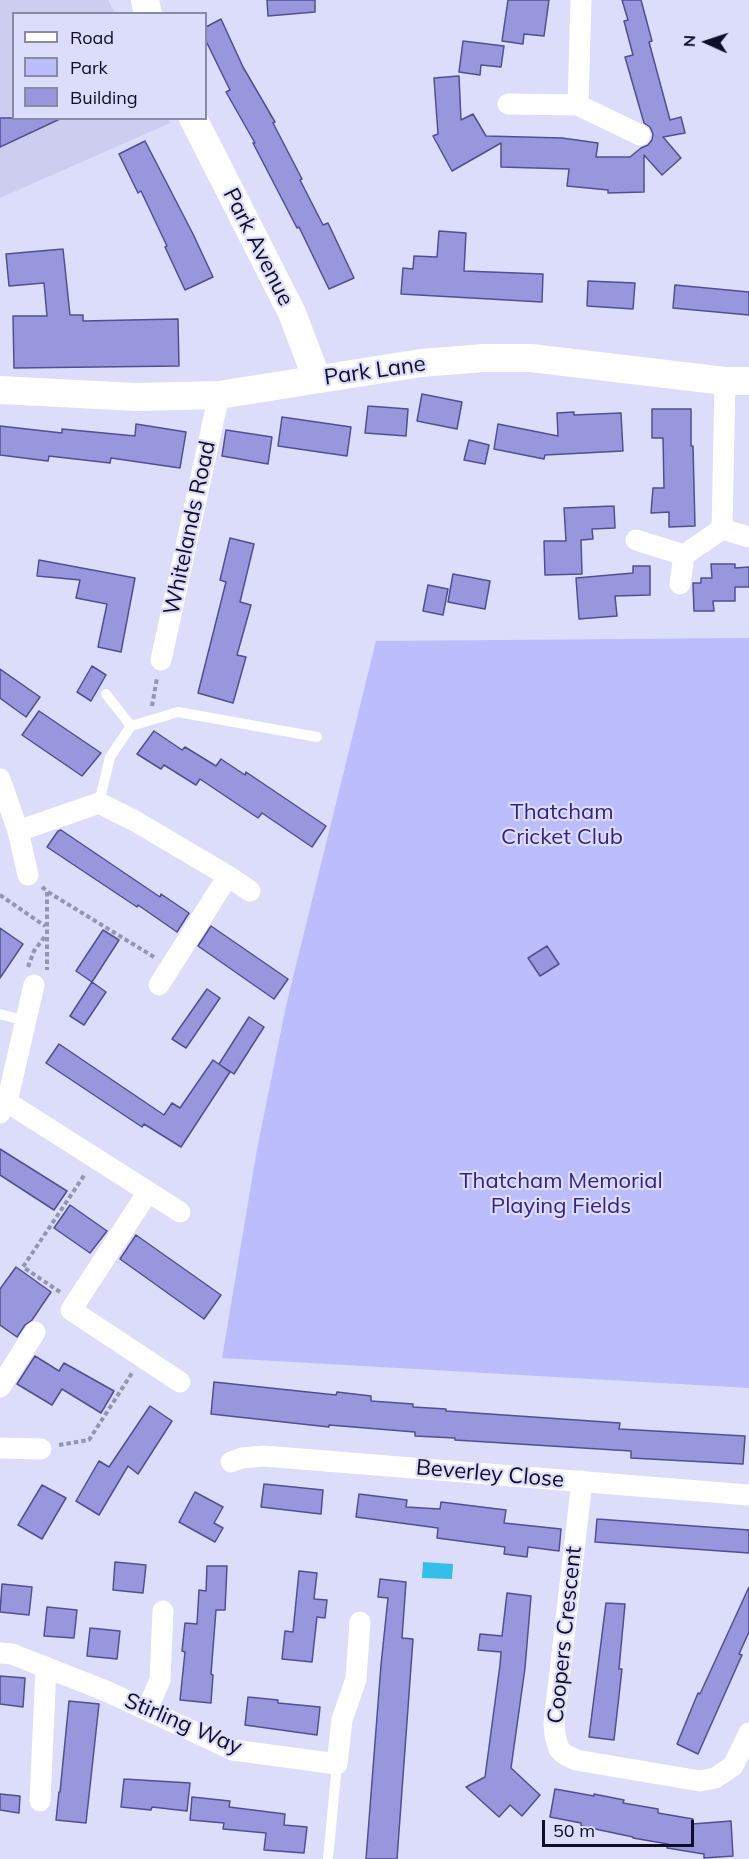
<!DOCTYPE html>
<style>
body{margin:0}
#map{position:relative;width:749px;height:1859px;overflow:hidden;background:#dbddfb;font-family:Mulish,sans-serif}
canvas{display:block}
.legend{position:absolute;left:12px;top:12px;width:195px;height:108px;box-sizing:border-box;background:#dbddfb;border:2px solid #898aa6;margin:0;padding:8px 10px;list-style:none;font-size:18px;color:#0f0d27}
.legend li{display:flex;align-items:center;gap:12px;height:30px}
.legend b{width:30px;border:2px solid #898aa6}
.north{position:absolute;left:677px;top:12px;width:60px;height:60px;-webkit-text-stroke:4px #dbddfb;paint-order:stroke;rotate:273deg;font-size:16px;font-weight:700;line-height:24px;text-align:center;color:#0f0d27}
.north::after{content:'';display:block;margin:auto;width:21px;height:27px;background:#0f0d27;clip-path:polygon(50% 0,100% 100%,50% 72%,0 100%)}
.scale{position:absolute;left:542px;top:1820px;width:152px;height:27px;box-sizing:border-box;border:3px solid #0f0d27;border-top:0;padding-left:8px;font-size:18px;line-height:21px;white-space:nowrap;color:#0f0d27;-webkit-text-stroke:4px #dbddfb;paint-order:stroke}
</style>
<div id="map">
<canvas width="749" height="1859"></canvas>
<ul class="legend">
<li><b style="height:8px;background:#fff"></b>Road</li>
<li><b style="height:16px;background:#bcbdfd"></b>Park</li>
<li><b style="height:16px;background:#9897de"></b>Building</li>
</ul>
<div class="north">N</div>
<div class="scale">50 m</div>
</div>
<script>
const context = document.querySelector('canvas').getContext('2d');
context.lineJoin = 'round';
function paint(path, color) { context.fillStyle = color; context.fill(path, 'evenodd'); }
const shape = rows => new Path2D(rows.map(r => 'M' + r).join(''));
function strokePath(path, color, width, dash) { context.strokeStyle = color; context.lineWidth = width; context.lineCap = dash ? 'butt' : 'round'; context.setLineDash(dash || []); context.stroke(path); }
function label(font, color, halo, rows, align = 'center') {
  context.font = font + ' Mulish,sans-serif'; context.lineWidth = 4.5; context.setLineDash([]); context.textBaseline = 'middle'; context.strokeStyle = halo; context.fillStyle = color; for (const [text, x, y, turn = 0] of rows) {
    context.save(); context.translate(x, y); context.rotate((+turn || 0) * Math.PI / 180); context.textAlign = isNaN(turn) ? turn : align; if (halo) context.strokeText(text, 0, 0); context.fillText(text, 0, 0); context.restore();
  }
}
paint(shape([
 [0,0,108,0,115,13,14,14,14,118,168,118,170,123,0,198]
]), '#cdceef');
paint(shape([
 [749,638,749,1388,222,1358,257,1149,286,1006,376,641]
]), '#bcbdfd');
paint(shape([
 [423,1562,453,1564,452,1579,422,1578]
]), '#34bfea');
const building = shape([
 [267,0,315,0,315,12,268,16,267,0],
 [508,0,549,0,544,36,524,34,523,44,502,41,508,0],
 [622,0,641,0,652,41,649,42,670,120,681,117,685,133,663,137,681,158,662,175,644,155,644,192,608,193,608,190,567,186,569,169,501,167,501,143,452,171,433,136,438,134,434,78,459,76,461,120,473,114,486,136,562,138,598,143,596,157,630,157,641,148,648,145,652,140,653,134,650,127,644,123,625,57,633,55,624,21,628,20,622,0],
 [221,19,243,67,275,122,273,123,302,179,300,180,323,225,328,223,354,278,329,289,299,227,297,228,253,143,255,143,226,92,230,90,206,41,206,27,221,19],
 [463,41,504,46,501,67,481,65,480,75,459,72,463,41],
 [0,118,62,118,0,147,0,118],
 [145,141,193,234,213,277,185,290,165,247,167,246,141,191,138,193,119,154,145,141],
 [439,231,466,233,464,271,543,274,542,302,401,294,403,268,413,269,414,256,437,257,439,231],
 [63,249,70,315,83,315,83,321,178,319,179,366,14,368,13,316,47,316,44,283,9,286,6,254,63,249],
 [588,281,635,283,633,309,587,306,588,281],
 [675,285,749,292,749,315,673,308,675,285],
 [422,394,462,402,457,429,417,421,422,394],
 [368,406,408,409,406,436,365,433,368,406],
 [652,409,691,409,691,446,693,446,695,526,669,527,669,512,651,513,653,488,664,488,663,438,652,438,652,409],
 [574,412,574,415,621,413,623,451,545,455,544,459,494,449,498,424,558,436,557,413,574,412],
 [282,417,351,427,347,456,278,446,282,417],
 [136,424,186,432,180,468,111,458,110,463,49,456,48,461,0,455,0,426,62,433,62,429,135,436,136,424],
 [226,430,272,437,268,464,222,456,226,430],
 [469,440,489,445,485,464,464,460,469,440],
 [614,506,615,528,592,529,593,539,581,540,582,574,545,575,544,541,566,541,564,508,614,506],
 [230,538,254,544,240,602,251,605,237,655,246,657,233,703,198,693,226,582,220,580,230,538],
 [39,560,135,578,121,652,98,647,107,604,76,598,80,580,37,576,39,560],
 [711,564,735,564,735,568,749,567,749,587,735,587,735,601,713,601,714,611,694,611,693,583,701,583,701,578,712,578,711,564],
 [633,566,650,566,650,595,615,596,617,616,579,619,576,578,633,573,633,566],
 [453,574,490,581,485,609,448,602,453,574],
 [428,585,448,589,443,615,423,611,428,585],
 [92,666,106,675,91,701,77,692,92,666],
 [0,669,40,697,26,717,0,698,0,669],
 [39,711,101,753,82,776,22,735,39,711],
 [154,731,182,750,185,747,216,766,221,759,245,775,246,772,326,826,312,847,262,813,258,818,200,779,196,785,164,765,161,769,137,754,154,731],
 [61,830,160,897,161,894,189,913,177,932,138,905,137,907,47,847,58,831,61,830],
 [211,926,288,979,274,999,198,946,211,926],
 [0,928,23,944,0,978,0,928],
 [103,930,119,940,92,982,76,971,103,930],
 [547,946,559,964,540,976,528,958,547,946],
 [92,982,106,992,84,1025,70,1016,92,982],
 [207,989,220,998,186,1048,172,1039,207,989],
 [249,1017,264,1027,234,1074,219,1064,249,1017],
 [59,1044,164,1115,172,1103,180,1108,213,1060,230,1072,181,1147,144,1124,142,1127,46,1063,59,1044],
 [0,1149,67,1191,54,1210,0,1175,0,1149],
 [70,1205,107,1231,90,1253,54,1228,70,1205],
 [136,1235,221,1295,204,1319,120,1259,136,1235],
 [16,1267,51,1292,32,1320,25,1325,17,1337,0,1325,0,1289,16,1267],
 [35,1356,59,1371,64,1363,114,1391,101,1413,62,1389,52,1405,17,1384,35,1356],
 [214,1382,336,1395,337,1392,371,1396,371,1401,413,1404,413,1407,446,1409,446,1411,620,1423,619,1429,745,1436,743,1464,631,1458,631,1451,455,1440,455,1438,415,1436,415,1432,329,1425,329,1427,211,1414,214,1382],
 [150,1406,172,1421,138,1474,128,1466,99,1515,76,1501,99,1461,109,1467,150,1406],
 [264,1484,323,1490,321,1514,261,1507,264,1484],
 [42,1485,66,1498,42,1539,18,1525,42,1485],
 [195,1492,223,1507,214,1523,223,1528,215,1542,179,1522,195,1492],
 [359,1494,407,1500,406,1507,440,1509,441,1502,506,1510,504,1523,561,1529,559,1551,528,1547,527,1557,504,1554,505,1547,437,1538,438,1528,356,1517,359,1494],
 [597,1519,749,1530,749,1553,595,1542,597,1519],
 [115,1562,146,1565,143,1593,113,1590,115,1562],
 [207,1566,227,1566,225,1610,216,1610,211,1674,213,1675,211,1703,180,1700,185,1652,182,1651,185,1623,197,1624,199,1590,206,1591,207,1566],
 [299,1571,317,1573,314,1599,327,1600,325,1618,317,1617,312,1662,282,1659,285,1631,293,1632,299,1571],
 [380,1579,406,1582,402,1638,413,1639,397,1859,366,1859,381,1665,388,1598,378,1597,380,1579],
 [2,1584,32,1587,29,1615,0,1612,2,1584],
 [749,1587,749,1632,739,1654,742,1655,698,1754,677,1744,698,1693,700,1694,749,1587],
 [507,1593,531,1596,525,1668,511,1768,540,1795,522,1816,510,1805,499,1817,466,1787,485,1777,500,1665,501,1652,478,1650,480,1634,502,1636,507,1593],
 [606,1603,625,1604,619,1669,622,1669,614,1740,589,1737,606,1603],
 [47,1607,77,1610,74,1638,44,1636,47,1607],
 [90,1628,120,1631,117,1659,87,1656,90,1628],
 [0,1676,25,1678,23,1707,0,1704,0,1676],
 [248,1697,278,1700,278,1703,320,1707,317,1735,245,1725,248,1697],
 [69,1701,99,1704,86,1823,56,1820,59,1792,60,1792,69,1701],
 [124,1779,190,1783,187,1811,152,1807,151,1810,121,1807,124,1779],
 [555,1789,594,1796,594,1794,624,1800,623,1803,658,1809,658,1813,693,1819,692,1824,731,1821,733,1856,704,1858,704,1854,667,1848,668,1844,633,1838,633,1837,581,1826,581,1823,550,1817,555,1789],
 [0,1794,20,1796,19,1813,0,1810,0,1794],
 [192,1797,230,1801,229,1807,285,1814,284,1825,307,1827,304,1853,264,1850,266,1833,223,1829,224,1823,190,1820,192,1797]
]);
paint(building, '#9897de');
strokePath(building, '#524f90', 1.5);
strokePath(shape([
 [152,706,157,678],
 [42,887,47,891,47,970],
 [48,892,154,957],
 [0,895,45,926],
 [28,967,34,951,46,935],
 [60,1292,23,1267,85,1174],
 [59,1445,89,1440,132,1373]
]), '#9595b2', 4, [4.5, 3]);
strokePath(shape([
 [106,694,131,726],
 [99,803,110,757,131,726,178,712,317,737],
 [0,1014,26,1021],
 [328,1859,337,1764]
]), '#fff', 10);
strokePath(shape([
 [508,104,578,105,581,0],
 [578,105,640,135],
 [722,529,749,537],
 [636,540,684,555,722,529,725,381],
 [680,584,684,555],
 [161,660,219,395],
 [0,779,18,831,28,875],
 [18,831,99,803,135,821,228,876,250,891],
 [159,985,228,876],
 [7,1102,180,1212],
 [0,1113,7,1102,34,985],
 [148,1192,71,1310,180,1382],
 [0,1387,35,1332],
 [0,1448,41,1449],
 [231,1462,242,1458,264,1456,749,1495],
 [582,1481,554,1723,555,1735,559,1749,564,1754,576,1760,700,1781,715,1778,733,1766,749,1733],
 [0,1653,12,1654,106,1691,233,1750,337,1764,342,1720,356,1679,360,1622],
 [147,1710,160,1680,163,1611],
 [40,1801,46,1667]
]), '#fff', 21);
strokePath(shape([
 [145,0,148,14],
 [193,118,292,313,317,379],
 [0,390,136,397,219,395,421,363,484,358,531,358,725,381,749,381]
]), '#fff', 28);
label('22px', '#0f0d27', '#dbddfb', [
 ["Park Avenue",258,247,63],
 ["Park Lane",375,371,-8],
 ["Whitelands Road",190,528,-78],
 ["Beverley Close",490,1474,5],
 ["Coopers Crescent",565,1635,-84],
 ["Stirling Way",183,1724,23]
]);
label('22px', '#362188', '#dbddfb', [
 ["Thatcham",562,812],
 ["Cricket Club",562,837],
 ["Thatcham Memorial",561,1181],
 ["Playing Fields",561,1206]
]);
</script>
